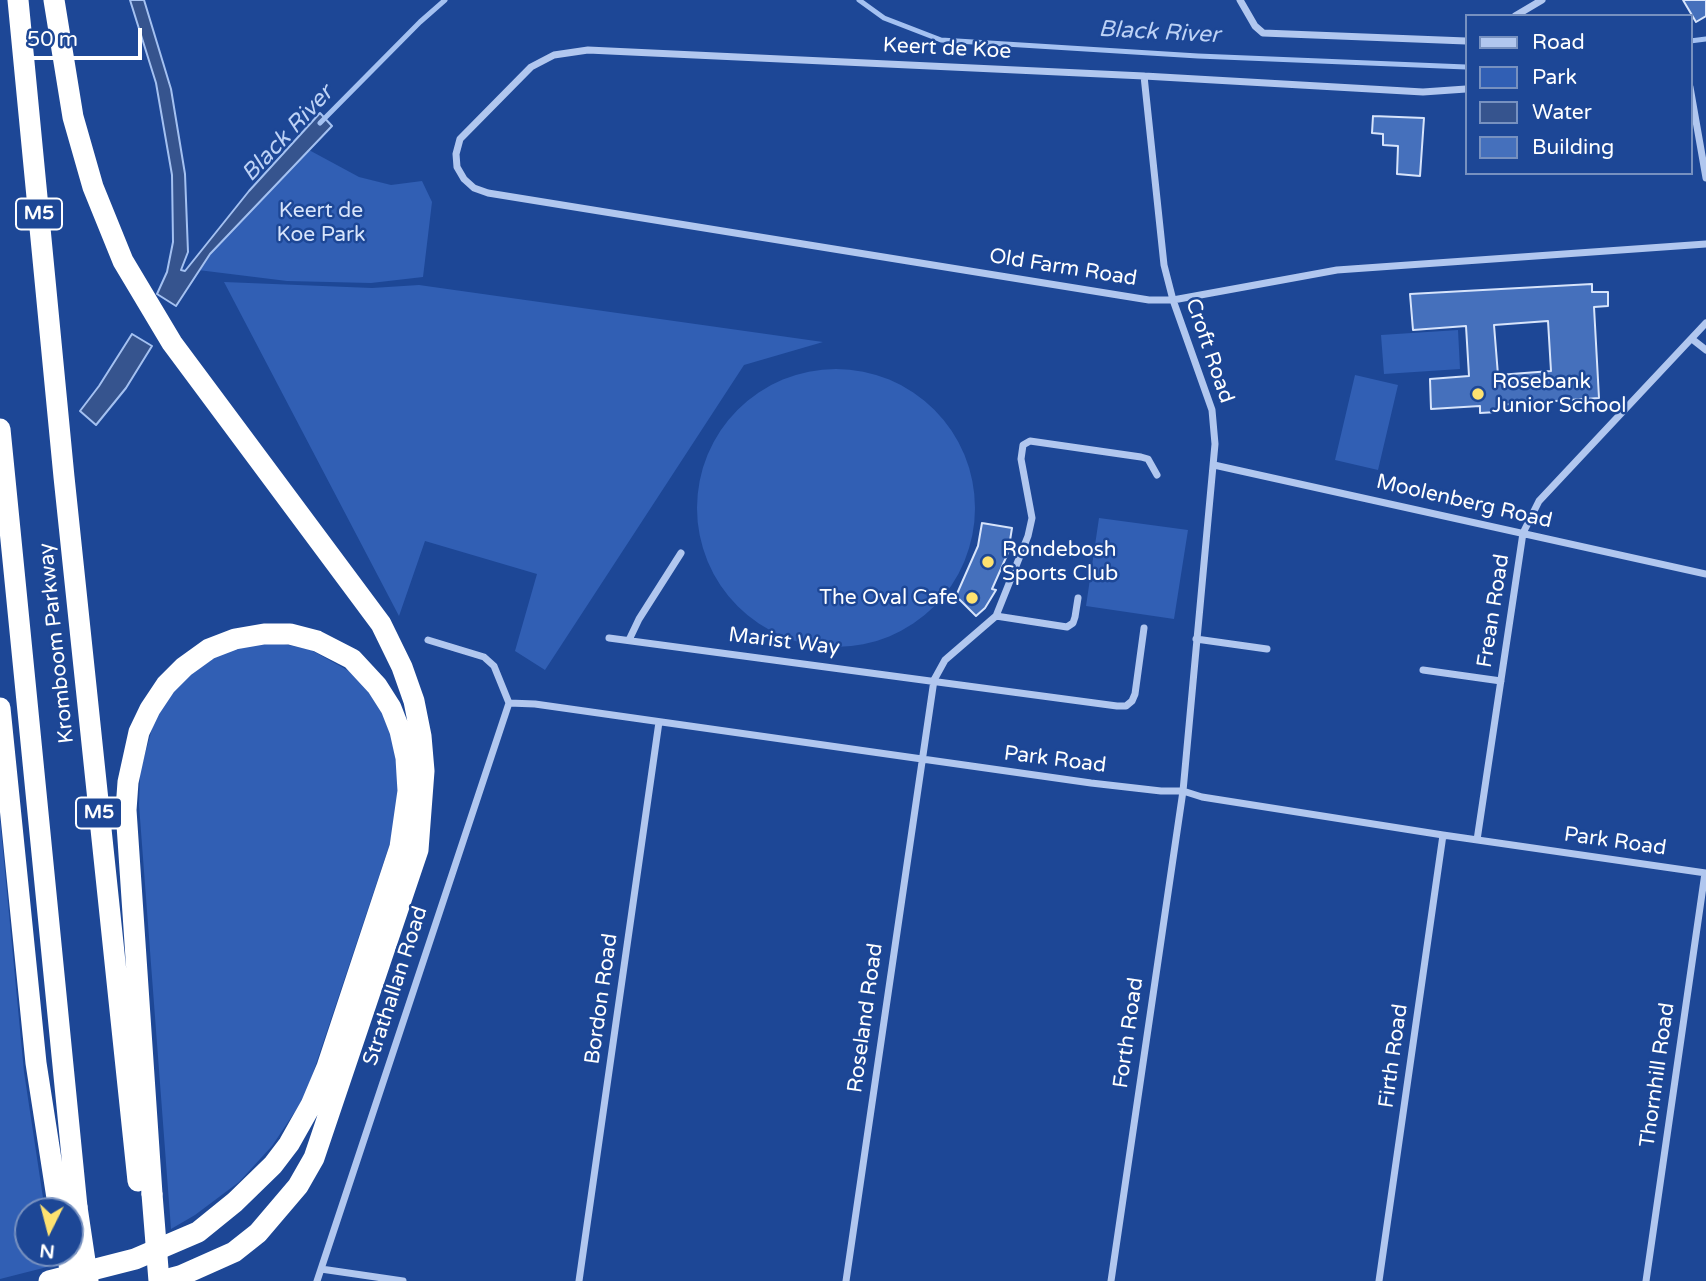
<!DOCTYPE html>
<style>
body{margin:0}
#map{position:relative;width:1706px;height:1281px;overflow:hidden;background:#1d4796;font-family:"Varela Round",sans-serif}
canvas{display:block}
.legend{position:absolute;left:1465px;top:14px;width:228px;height:161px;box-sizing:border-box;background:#1d4796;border:2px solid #7791c0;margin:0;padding:9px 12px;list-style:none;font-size:21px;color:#fff}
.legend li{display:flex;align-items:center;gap:14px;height:35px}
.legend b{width:35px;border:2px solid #7791c0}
.north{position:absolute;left:14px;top:1197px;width:70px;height:70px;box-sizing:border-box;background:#1d4796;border:2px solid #7791c0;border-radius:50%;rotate:186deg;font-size:19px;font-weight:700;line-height:28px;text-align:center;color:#fff}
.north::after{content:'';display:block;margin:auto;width:24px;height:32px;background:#fee270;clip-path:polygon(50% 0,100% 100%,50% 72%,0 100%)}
.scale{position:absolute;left:14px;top:28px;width:128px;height:32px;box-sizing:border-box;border:4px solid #fff;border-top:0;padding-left:9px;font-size:21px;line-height:24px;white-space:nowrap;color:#fff;-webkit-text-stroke:5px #1d4796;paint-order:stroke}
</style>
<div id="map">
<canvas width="1706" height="1281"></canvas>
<ul class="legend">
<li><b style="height:9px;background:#b1c7ef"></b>Road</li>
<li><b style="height:19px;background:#315fb4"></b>Park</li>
<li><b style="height:19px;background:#36548e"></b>Water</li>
<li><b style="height:19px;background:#4570bc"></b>Building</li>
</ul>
<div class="north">N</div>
<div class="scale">50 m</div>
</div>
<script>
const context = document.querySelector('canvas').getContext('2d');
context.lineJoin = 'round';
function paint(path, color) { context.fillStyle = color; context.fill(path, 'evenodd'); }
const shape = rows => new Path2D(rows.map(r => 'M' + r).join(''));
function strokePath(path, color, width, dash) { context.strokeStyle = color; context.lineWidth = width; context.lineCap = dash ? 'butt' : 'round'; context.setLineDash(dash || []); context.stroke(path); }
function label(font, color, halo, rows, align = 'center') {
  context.font = font + ' "Varela Round",sans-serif'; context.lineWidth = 5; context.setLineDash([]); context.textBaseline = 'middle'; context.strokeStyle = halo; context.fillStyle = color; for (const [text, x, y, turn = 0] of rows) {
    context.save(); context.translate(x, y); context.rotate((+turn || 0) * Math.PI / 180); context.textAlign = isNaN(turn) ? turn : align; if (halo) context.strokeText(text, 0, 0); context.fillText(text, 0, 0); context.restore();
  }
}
paint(shape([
 [309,150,359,177,391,185,422,181,432,202,423,277,371,283,287,281,198,270,210,254],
 [224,282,372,288,419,285,823,342,744,365,545,670,515,651,537,574,425,541,399,616],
 [1458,330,1460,369,1384,374,1381,335],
 '697 508a139 139 0 1 1 278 0a139 139 0 1 1-278 0Z',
 [1355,375,1398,385,1378,470,1335,460],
 [1099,518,1188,530,1174,619,1086,606],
 [259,644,284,644,311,650,349,671,368,691,383,715,392,739,397,768,398,802,390,843,307,1091,296,1110,272,1146,239,1182,195,1215,171,1229,139,805,140,772,153,725,161,708,182,680,223,652],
 [0,819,24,1072,45,1211,28,1211,28,1253,52,1253,55,1265,0,1279]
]), '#315fb4');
const water = shape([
 [130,0,144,0,171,89,185,174,188,252,181,270,185,271,249,191,320,113,332,126,210,254,176,306,157,294,167,272,173,242,172,175,156,83,130,0],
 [132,334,152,346,126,388,96,425,80,411,99,386,132,334]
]);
paint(water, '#36548e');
strokePath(water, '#a4c1f1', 2);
strokePath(shape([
 [859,0,884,18,941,40,1198,56,1466,67],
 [1690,41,1706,39],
 [320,123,420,22,445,0]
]), '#a4c1f1', 5);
const building = shape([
 [1683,0,1706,0,1706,16,1696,22,1683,0],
 [1373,116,1424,118,1420,176,1397,174,1398,146,1383,145,1383,134,1372,133,1373,116],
 [1592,284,1592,292,1608,292,1608,306,1594,307,1599,398,1497,405,1497,412,1480,413,1480,406,1431,409,1430,379,1469,376,1466,326,1413,330,1410,294,1592,284],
 [1548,321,1551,371,1498,375,1494,325,1548,321],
 [982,523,1012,528,1008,553,992,589,996,590,985,608,976,616,956,596,978,546,982,523]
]);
paint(building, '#4570bc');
strokePath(building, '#d7e4fb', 2);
strokePath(shape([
 [1240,0,1255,26,1263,33,1466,41],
 [1515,16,1542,0],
 [1690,87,1706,178],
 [1466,89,1423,92,1144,76,588,50,554,55,531,67,460,139,456,154,457,167,464,179,474,188,488,193,1149,300,1173,300,1337,270,1706,244],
 [1692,339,1706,350],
 [1214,465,1706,574],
 [996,616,1067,627,1073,623,1075,617,1078,598],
 [609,638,1117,706,1126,706,1132,701,1135,694,1144,628],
 [1196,639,1267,649],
 [428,640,484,657,494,666,509,703],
 [629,640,639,619,681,553],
 [1423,670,1501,681],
 [509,703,535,704,1091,783,1161,791,1183,791,1202,797,1443,835,1706,873],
 [1477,840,1523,533,1539,501,1706,323],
 [321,1269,403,1281],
 [317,1281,509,703],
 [579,1281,659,722],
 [846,1281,934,680,945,660,996,616,1028,536,1032,518,1021,459,1023,445,1030,441,1141,457,1148,459,1157,475],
 [1111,1281,1183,791,1215,444,1212,410,1173,300,1164,265,1144,76],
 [1379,1281,1443,835],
 [1646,1281,1705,873]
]), '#b1c7ef', 7);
strokePath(shape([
 [18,0,64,477,138,1181],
 [54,0,73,117,93,187,123,261,172,343,381,624,402,667,414,701,421,736,424,771,418,850,314,1158,298,1186,258,1233,234,1252,180,1276,161,1281],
 [0,429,77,1207],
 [0,708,36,1063,59,1211],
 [49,1281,135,1259,198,1232,235,1202,273,1165,289,1144,311,1105,327,1067,400,847,408,791,406,758,400,731,391,708,377,686,352,659,317,641,290,634,264,634,235,639,209,649,184,667,166,685,150,709,139,732,128,782,126,810,152,1194]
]), '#fff', 21);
strokePath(shape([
 [152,1194,159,1281],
 [77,1207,88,1281],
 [67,1253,72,1281]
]), '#fff', 21);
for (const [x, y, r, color] of [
 [1478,394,7,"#fee270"],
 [988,562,7,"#fee270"],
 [972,598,7,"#fee270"]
]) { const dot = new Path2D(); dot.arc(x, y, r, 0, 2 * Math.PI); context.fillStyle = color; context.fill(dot); strokePath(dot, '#1d4796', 2.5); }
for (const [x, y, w] of [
 [39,214,46],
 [99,813,46]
]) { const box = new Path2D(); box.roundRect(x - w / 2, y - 15.5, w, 31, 5); context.fillStyle = '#1d4796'; context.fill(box); strokePath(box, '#fff', 2); }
label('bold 19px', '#fff', null, [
 ["M5",39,214],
 ["M5",99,813]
]);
label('21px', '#fff', '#1d4796', [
 ["Keert de Koe",947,49,3],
 ["Old Farm Road",1063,268,9],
 ["Croft Road",1209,351,71],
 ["Moolenberg Road",1464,502,13],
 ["Frean Road",1494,611,-81],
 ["Marist Way",784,642,7],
 ["Kromboom Parkway",57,643,-96],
 ["Park Road",1055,760,7],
 ["Park Road",1615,842,8],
 ["Strathallan Road",396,986,-72],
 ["Bordon Road",602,999,-82],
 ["Roseland Road",866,1018,-82],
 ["Forth Road",1129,1033,-82],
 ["Firth Road",1394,1056,-82],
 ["Thornhill Road",1658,1075,-82]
]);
label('21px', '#d7e4fb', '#1d4796', [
 ["Keert de",321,211],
 ["Koe Park",321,235]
]);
label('21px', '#fff', '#1d4796', [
 ["Rosebank",1492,382],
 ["Junior School",1492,406],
 ["Rondebosh",1002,550],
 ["Sports Club",1002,574],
 ["The Oval Cafe",958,598,"right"]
], 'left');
label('italic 23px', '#bdd2f6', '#1d4796', [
 ["Black River",1159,33,3],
 ["Black River",288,134,-47]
]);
</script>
